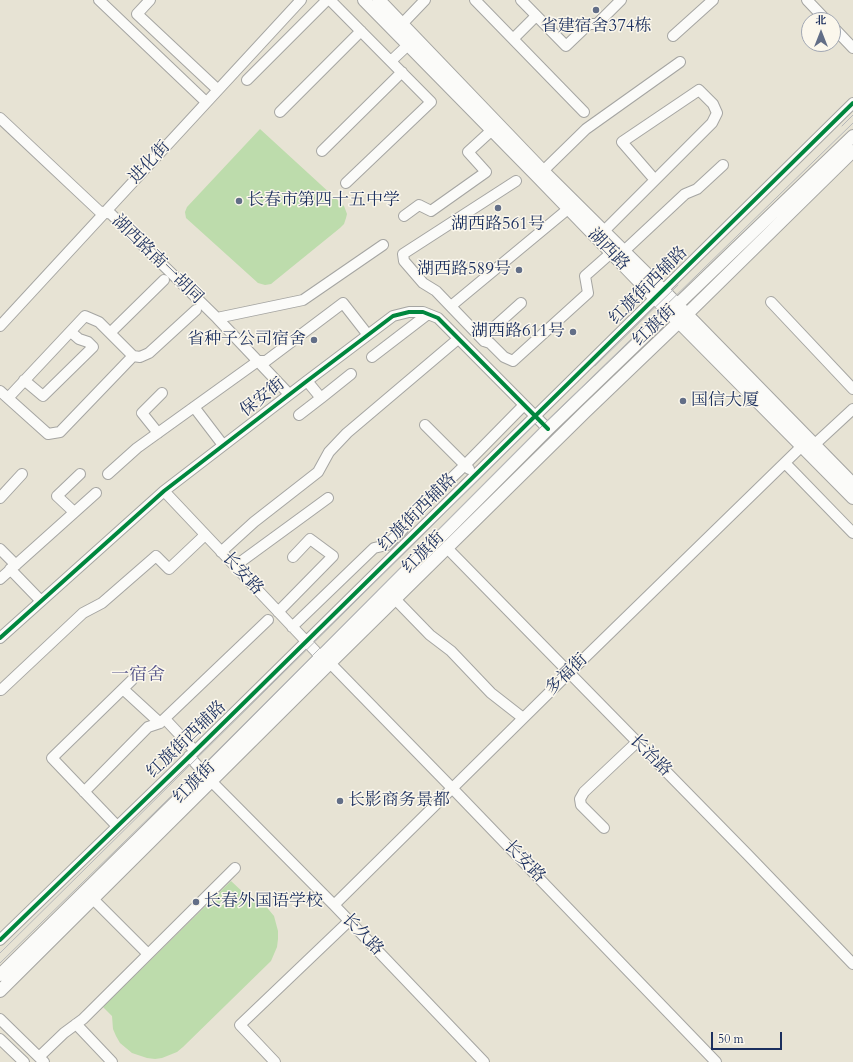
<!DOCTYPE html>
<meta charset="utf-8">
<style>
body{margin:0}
#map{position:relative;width:853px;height:1062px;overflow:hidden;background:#e7e3d4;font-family:Cardo,"Noto Serif SC",serif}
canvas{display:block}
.north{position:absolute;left:801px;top:12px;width:40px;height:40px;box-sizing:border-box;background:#fbf7ec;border:1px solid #a1a7b3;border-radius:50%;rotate:0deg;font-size:11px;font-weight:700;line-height:16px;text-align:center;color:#1b2f5e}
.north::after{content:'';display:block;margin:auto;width:14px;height:18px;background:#626e87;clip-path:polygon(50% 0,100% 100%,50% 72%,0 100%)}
.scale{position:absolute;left:711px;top:1032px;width:71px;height:18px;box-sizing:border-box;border:2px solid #1b2f5e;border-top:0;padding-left:5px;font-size:12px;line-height:14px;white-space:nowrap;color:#1b2f5e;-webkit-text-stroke:3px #fbf7ec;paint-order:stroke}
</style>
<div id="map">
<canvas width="853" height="1062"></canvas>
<div class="north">北</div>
<div class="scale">50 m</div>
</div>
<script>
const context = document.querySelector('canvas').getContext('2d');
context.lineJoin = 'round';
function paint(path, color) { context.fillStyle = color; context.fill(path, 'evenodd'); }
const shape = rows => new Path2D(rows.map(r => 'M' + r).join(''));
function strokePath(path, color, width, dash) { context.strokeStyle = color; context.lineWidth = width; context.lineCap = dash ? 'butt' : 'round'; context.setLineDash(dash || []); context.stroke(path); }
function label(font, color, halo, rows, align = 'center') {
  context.font = font + ' Cardo,"Noto Serif SC",serif'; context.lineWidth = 3; context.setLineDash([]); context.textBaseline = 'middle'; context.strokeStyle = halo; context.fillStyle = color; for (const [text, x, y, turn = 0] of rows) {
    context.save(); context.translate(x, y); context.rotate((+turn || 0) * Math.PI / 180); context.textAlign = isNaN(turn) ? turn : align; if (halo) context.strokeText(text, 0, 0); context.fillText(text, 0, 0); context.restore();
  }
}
paint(shape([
 [260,129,344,206,347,214,346,218,344,224,340,228,271,284,265,285,258,283,186,218,185,212,187,207],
 [231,881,246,895,257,899,264,904,274,916,278,931,278,939,277,947,271,961,183,1047,177,1052,162,1058,155,1059,147,1058,132,1053,120,1043,116,1036,113,1029,112,1016,103,1007]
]), '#bddcac');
const minor = shape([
 [99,0,206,102],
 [150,0,137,14,218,90],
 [330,0,431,102,346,183],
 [475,0,584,112],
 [521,0,566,46,589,24,597,24,621,0],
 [807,0,826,20],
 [402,24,425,0],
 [833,27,853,48],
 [673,36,713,0],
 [513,39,536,16],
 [391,61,408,45],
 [247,80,327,0],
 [280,112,361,31],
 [0,118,99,211,111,214,217,318,289,394],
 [322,151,402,72],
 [543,171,586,129,680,62],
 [516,181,403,254,404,261,423,283,436,291,484,341,490,343,504,357,513,361,588,293,585,276,611,253],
 [404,216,419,205,431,211,486,172,468,152,492,130],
 [604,231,712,123,717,113,713,104,699,90,622,142,655,180],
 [624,251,685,194,697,189,723,165],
 [771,302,853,389],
 [451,306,568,209],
 [217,318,303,300,383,245],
 [0,326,301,0],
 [110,333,164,280],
 [484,341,492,329,521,303],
 [372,357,428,314],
 [24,380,43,396,93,347,88,342,79,339,71,332],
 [307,381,321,398,351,374],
 [0,391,48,434,60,432,133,356,140,357,149,353,196,310],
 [8,398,85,316,99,322,133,356],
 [194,407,223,445],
 [299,415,321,398],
 [425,425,469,469],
 [158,433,142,413,162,393],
 [814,445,853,409],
 [785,463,853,533],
 [108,474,137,448,258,361,266,361,343,303,368,335],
 [164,491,321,657],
 [0,498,22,474],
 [74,512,57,496,80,474],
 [447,548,747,854,853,964],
 [0,549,16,565],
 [221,552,254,522,318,472,329,452,347,433,458,339],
 [235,566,328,498],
 [10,569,41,601],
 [0,579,96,493],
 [395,599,430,635,451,651,491,693,523,718],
 [278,612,333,556,310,539,293,557],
 [292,627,374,548,387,545,403,529,408,520,465,465,524,405],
 [0,638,164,491,307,381,393,316,409,312,423,312,438,318,548,429],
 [330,663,452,788,716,1062],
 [123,689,160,723],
 [1,690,83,613,102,603,156,556,169,569,205,535],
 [165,719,195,751],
 [189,756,211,781,334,905,484,1062],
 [84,792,148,727,160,723,268,620],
 [117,826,52,758,132,680],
 [604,828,581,805,580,799,584,792,637,742],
 [93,899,148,954],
 [334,905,569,673,802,446],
 [0,940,195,751,853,103],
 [0,1019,44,1062],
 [76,1024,112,1062],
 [0,1039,24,1062],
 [39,1057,64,1033,83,1019,235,868],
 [275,1062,240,1025,349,921]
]);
const major = shape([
 [364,0,536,175,655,298,853,498],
 [379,0,543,171,663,290,853,484],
 [0,975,204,774,548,429,853,136],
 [0,991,330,663,585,412,679,322,853,151]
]);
strokePath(minor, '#a5a5a2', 12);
strokePath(major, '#a5a5a2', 14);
strokePath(minor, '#fbfbf9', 10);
strokePath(major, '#fbfbf9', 12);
strokePath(shape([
 [842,126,853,115],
 [595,366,678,285],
 [0,953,537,422],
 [0,963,200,768,543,425,853,123]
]), '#b6b8ba', 1);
strokePath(shape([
 [0,638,164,491,307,381,393,316,409,312,423,312,438,318,548,429],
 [0,940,195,751,853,103]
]), '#00873e', 4);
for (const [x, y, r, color] of [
 [596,10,4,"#626e87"],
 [239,201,4,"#626e87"],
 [498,208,4,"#626e87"],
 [519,270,4,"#626e87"],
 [573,332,4,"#626e87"],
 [314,340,4,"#626e87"],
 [683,401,4,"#626e87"],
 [340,801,4,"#626e87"],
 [196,902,4,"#626e87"]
]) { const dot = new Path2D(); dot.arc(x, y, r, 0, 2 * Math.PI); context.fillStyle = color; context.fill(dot); strokePath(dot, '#fbf7ec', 1.5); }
label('17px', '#1b2f5e', '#fbf7ec', [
 ["省建宿舍374栋",596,27,"center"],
 ["长春市第四十五中学",247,201],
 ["湖西路561号",498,225,"center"],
 ["湖西路589号",511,270,"right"],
 ["湖西路611号",565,332,"right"],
 ["省种子公司宿舍",306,340,"right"],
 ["国信大厦",691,401],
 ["长影商务景都",348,801],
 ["长春外国语学校",204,902]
], 'left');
label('17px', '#1b2f5e', '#fbf7ec', [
 ["进化街",150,163,-47],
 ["湖西路",608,250,46],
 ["湖西路南一胡同",157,260,44],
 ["红旗街西辅路",649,286,-45],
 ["红旗街",655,326,-43],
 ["保安街",263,398,-38],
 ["红旗街西辅路",418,513,-45],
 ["红旗街",424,553,-45],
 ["长安路",242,574,47],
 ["多福街",567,675,-44],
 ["红旗街西辅路",187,740,-44],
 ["长治路",650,756,45],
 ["红旗街",195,783,-45],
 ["长安路",524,862,46],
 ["长久路",362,935,46]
]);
label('18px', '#525288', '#fbf7ec', [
 ["一宿舍",138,676]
]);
</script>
